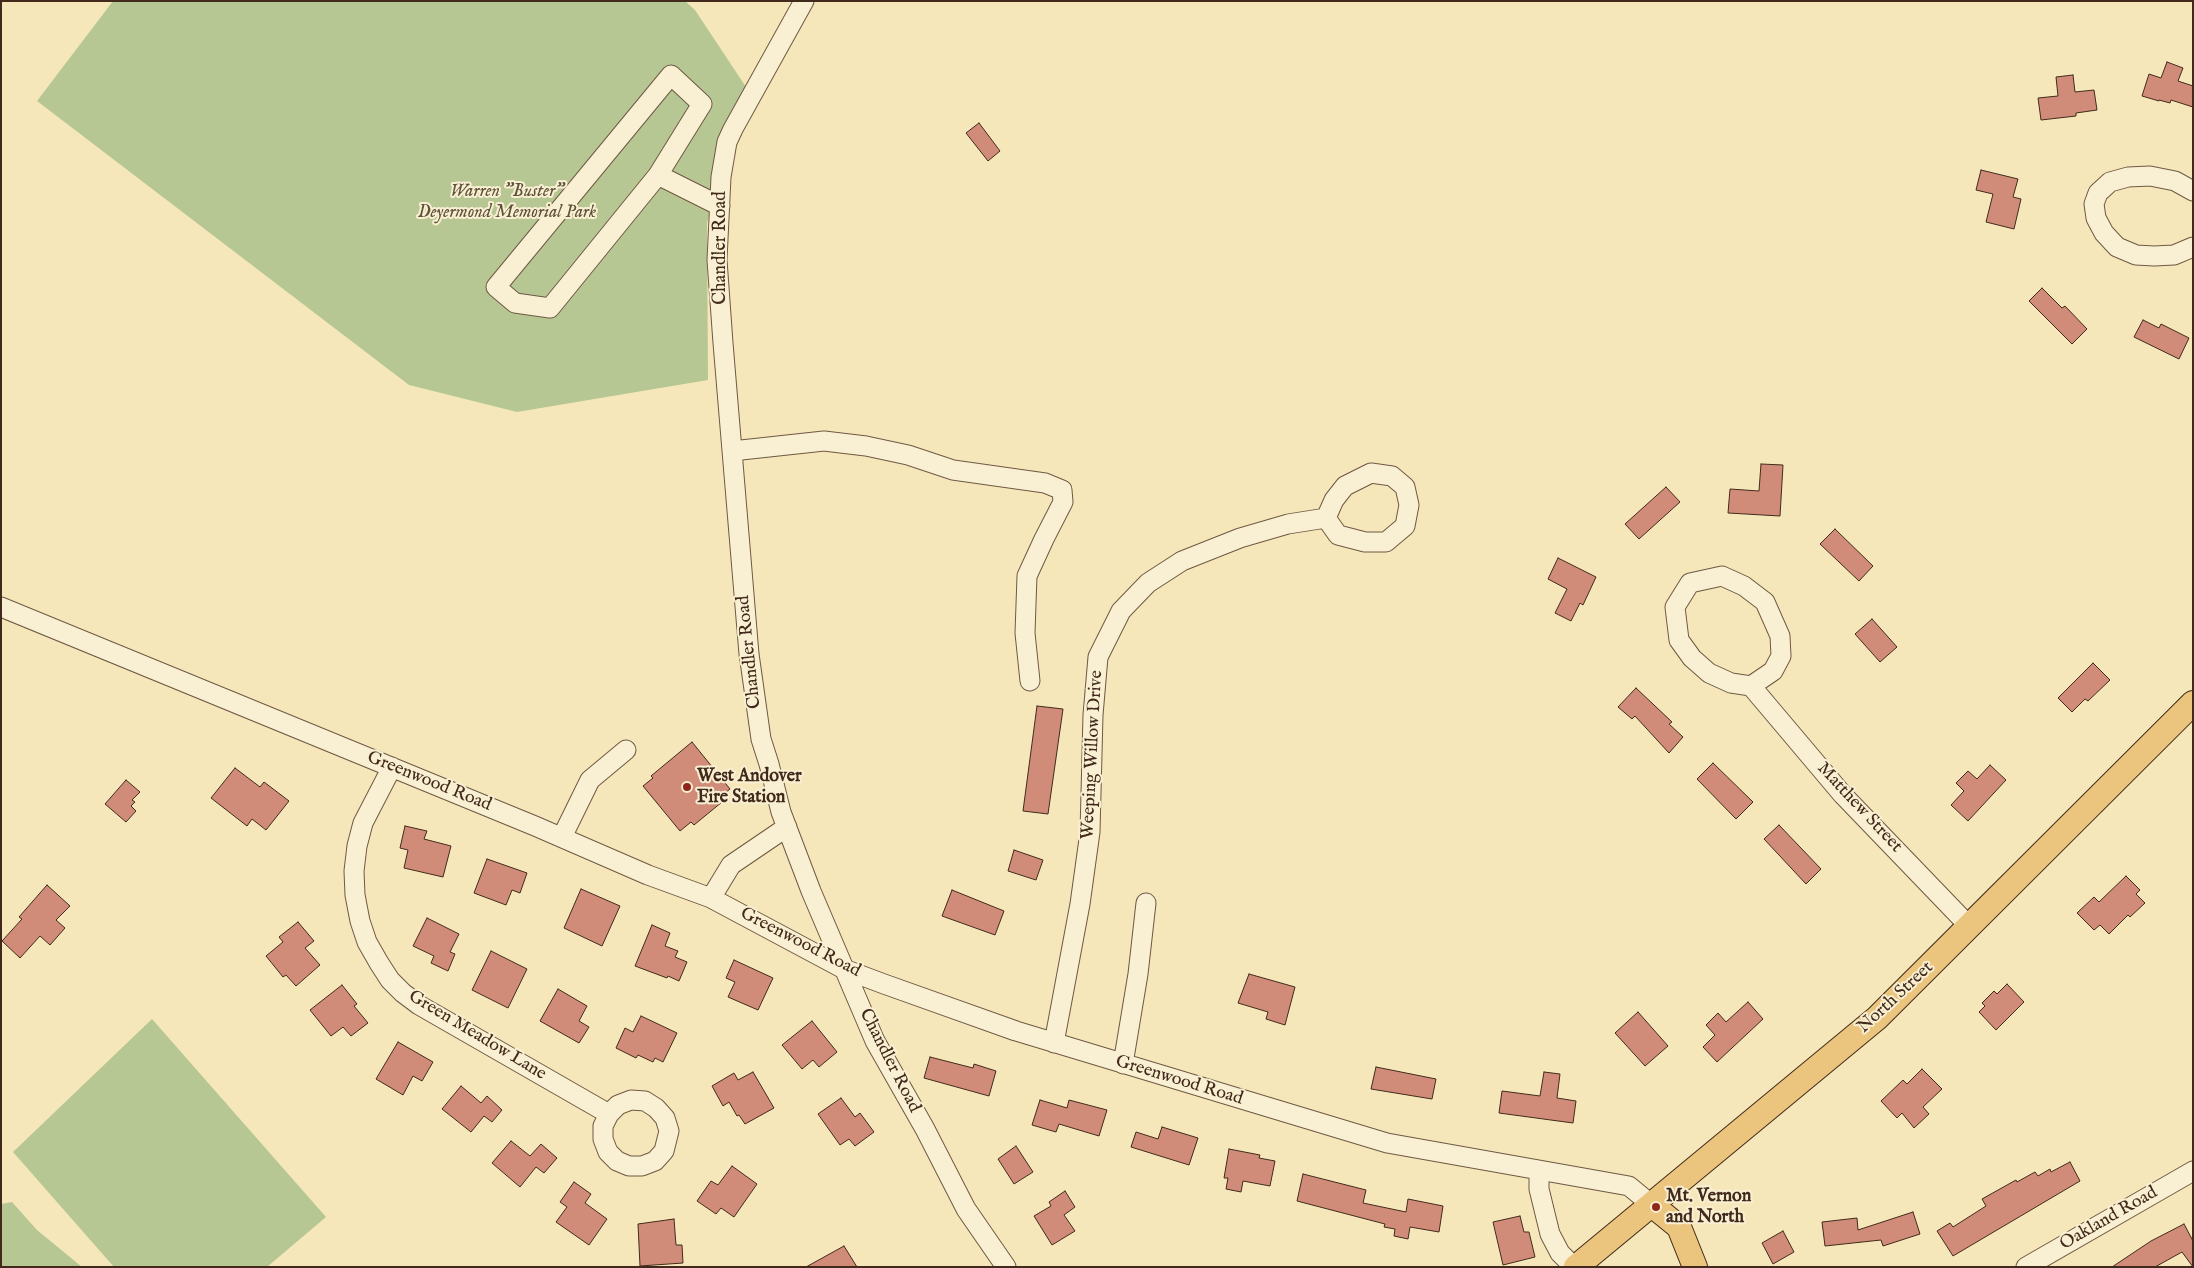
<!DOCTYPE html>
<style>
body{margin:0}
#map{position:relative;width:2194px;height:1268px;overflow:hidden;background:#f6e7ba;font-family:"IM FELL English",serif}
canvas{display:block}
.frame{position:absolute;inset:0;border:2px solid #412a1b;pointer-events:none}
</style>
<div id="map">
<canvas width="2194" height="1268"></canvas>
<div class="frame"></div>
</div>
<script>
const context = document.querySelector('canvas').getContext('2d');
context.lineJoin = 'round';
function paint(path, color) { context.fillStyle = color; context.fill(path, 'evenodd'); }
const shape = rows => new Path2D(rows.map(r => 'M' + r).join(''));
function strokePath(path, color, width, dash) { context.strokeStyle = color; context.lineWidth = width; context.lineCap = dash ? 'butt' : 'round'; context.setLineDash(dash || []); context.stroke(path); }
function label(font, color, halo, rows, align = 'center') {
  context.font = font + ' "IM FELL English",serif'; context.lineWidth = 4; context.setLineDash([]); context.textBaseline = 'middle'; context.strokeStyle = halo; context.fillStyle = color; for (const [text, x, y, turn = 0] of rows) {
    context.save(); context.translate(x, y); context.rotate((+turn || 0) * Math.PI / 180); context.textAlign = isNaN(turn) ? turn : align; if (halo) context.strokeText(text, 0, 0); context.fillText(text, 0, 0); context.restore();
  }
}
paint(shape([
 [113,1,685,1,695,10,746,87,707,223,708,380,517,412,409,385,37,101],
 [152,1019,326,1217,267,1267,114,1267,13,1152],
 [12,1202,37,1230,82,1267,1,1267,1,1204]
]), '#b7c794');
const building = shape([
 [2167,62,2183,68,2178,81,2193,86,2193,107,2171,100,2170,103,2159,100,2159,101,2142,96,2149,74,2161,78,2167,62],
 [2073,75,2075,92,2094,90,2097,110,2076,113,2076,116,2041,120,2038,98,2058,96,2056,77,2073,75],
 [979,123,1000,151,988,161,966,133,979,123],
 [1981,170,2018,179,2013,197,2021,199,2014,229,1986,222,1993,194,1976,190,1981,170],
 [2042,288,2062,308,2065,306,2087,329,2072,344,2029,301,2042,288],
 [2143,320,2159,328,2161,324,2189,338,2179,359,2134,337,2143,320],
 [1761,464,1783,465,1780,516,1728,513,1730,489,1759,491,1761,464],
 [1666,487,1680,502,1639,539,1625,524,1666,487],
 [1835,529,1873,566,1859,581,1820,544,1835,529],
 [1558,558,1596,577,1583,605,1580,603,1571,621,1555,613,1567,589,1548,579,1558,558],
 [1872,619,1897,647,1880,662,1855,634,1872,619],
 [2093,663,2110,680,2088,701,2085,699,2072,712,2058,698,2093,663],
 [1636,688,1672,722,1669,724,1683,737,1669,753,1635,716,1632,719,1618,707,1636,688],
 [1037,706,1063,709,1048,814,1023,811,1037,706],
 [692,742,730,789,719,798,722,802,694,825,691,822,680,831,643,786,653,778,651,776,692,742],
 [1713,763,1753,802,1736,819,1697,779,1713,763],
 [1990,765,2006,780,1968,821,1951,805,1964,791,1956,783,1968,771,1977,779,1990,765],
 [235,768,260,787,264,782,289,801,266,830,252,819,247,826,211,798,235,768],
 [126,780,140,792,132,800,135,802,131,806,136,811,126,822,105,804,126,780],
 [1779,825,1821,869,1806,884,1764,839,1779,825],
 [405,826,427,831,424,839,451,846,443,877,404,868,408,850,400,848,405,826],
 [1014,850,1043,860,1036,880,1008,871,1014,850],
 [487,859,527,873,520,893,512,890,506,905,474,893,487,859],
 [2126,876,2140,890,2136,894,2145,903,2130,917,2128,915,2109,934,2100,925,2094,930,2077,913,2094,897,2099,902,2126,876],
 [47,885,70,906,56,920,65,928,50,945,40,936,20,958,2,941,22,919,19,917,47,885],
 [581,889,620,906,602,946,564,928,581,889],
 [952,890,1004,911,995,935,942,916,952,890],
 [427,918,459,934,450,952,455,954,448,971,431,963,434,956,413,946,427,918],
 [298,922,314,941,305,948,320,965,296,986,286,975,283,977,266,956,283,942,279,937,298,922],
 [652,925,670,933,665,946,678,951,675,957,687,962,679,981,668,976,667,978,635,966,652,925],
 [491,951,527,969,508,1008,472,990,491,951],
 [734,960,773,978,758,1010,728,997,735,982,726,978,734,960],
 [1249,974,1295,987,1285,1025,1266,1019,1268,1012,1238,1003,1249,974],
 [2007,984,2024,1002,1996,1030,1979,1012,1985,1006,1982,1003,1994,991,1997,994,2007,984],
 [342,985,357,1004,354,1006,368,1023,351,1036,343,1027,331,1036,310,1010,342,985],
 [558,989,587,1006,579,1021,589,1027,579,1043,540,1021,558,989],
 [1748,1002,1763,1019,1717,1062,1703,1047,1715,1035,1706,1025,1718,1013,1726,1022,1748,1002],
 [1638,1012,1668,1046,1645,1066,1615,1033,1638,1012],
 [641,1016,677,1033,663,1062,655,1058,653,1062,638,1055,636,1058,616,1048,625,1028,633,1032,641,1016],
 [812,1021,837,1052,819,1067,813,1060,802,1069,782,1045,812,1021],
 [398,1042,433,1062,422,1081,413,1076,403,1095,376,1079,398,1042],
 [930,1057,973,1068,974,1064,996,1071,989,1096,924,1078,930,1057],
 [1376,1067,1436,1079,1432,1099,1371,1089,1376,1067],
 [1922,1069,1942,1089,1923,1107,1929,1114,1914,1128,1902,1113,1897,1118,1881,1101,1903,1080,1907,1084,1922,1069],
 [753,1072,774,1108,745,1124,739,1115,737,1116,729,1102,723,1106,712,1086,734,1073,738,1080,753,1072],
 [1544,1072,1560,1074,1557,1098,1576,1101,1573,1123,1499,1113,1502,1091,1540,1096,1544,1072],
 [461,1086,481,1103,487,1096,502,1110,492,1122,484,1116,471,1132,442,1109,461,1086],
 [841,1098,855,1117,860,1113,874,1132,855,1146,849,1139,840,1145,818,1114,841,1098],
 [1040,1100,1067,1108,1069,1100,1107,1110,1099,1136,1059,1124,1056,1132,1032,1125,1040,1100],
 [1162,1127,1198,1138,1189,1165,1131,1147,1136,1132,1158,1139,1162,1127],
 [511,1141,530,1156,541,1144,557,1158,544,1173,536,1167,520,1187,492,1163,511,1141],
 [1016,1146,1033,1172,1014,1184,998,1159,1016,1146],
 [1229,1149,1260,1155,1259,1158,1275,1161,1270,1186,1243,1181,1241,1192,1226,1189,1228,1178,1224,1178,1229,1149],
 [2070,1162,2080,1181,1953,1256,1937,1231,1950,1223,1953,1227,1986,1206,1982,1199,2016,1180,2017,1182,2035,1172,2038,1176,2050,1169,2051,1172,2070,1162],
 [732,1166,757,1184,734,1217,721,1208,716,1214,697,1201,711,1181,718,1185,732,1166],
 [1303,1174,1366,1190,1363,1203,1406,1212,1408,1199,1443,1206,1439,1232,1410,1227,1408,1239,1394,1236,1395,1229,1384,1227,1385,1224,1297,1201,1303,1174],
 [574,1182,591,1194,585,1203,607,1219,589,1245,556,1222,567,1207,560,1202,574,1182],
 [1065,1191,1075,1207,1064,1215,1075,1231,1052,1245,1034,1216,1051,1206,1049,1202,1065,1191],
 [1913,1212,1920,1234,1883,1246,1881,1240,1825,1246,1822,1222,1857,1218,1858,1230,1913,1212],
 [1520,1216,1524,1232,1529,1232,1535,1257,1503,1265,1493,1222,1520,1216],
 [674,1219,676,1245,682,1245,683,1263,640,1266,638,1224,674,1219],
 [2184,1224,2193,1241,2193,1267,2182,1252,2155,1267,2112,1267,2151,1241,2184,1224],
 [1783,1231,1794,1252,1773,1264,1762,1243,1783,1231],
 [844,1246,857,1267,806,1267,844,1246]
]);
paint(building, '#d08c79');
strokePath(building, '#412a1b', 1);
const minor = shape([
 [804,1,733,129,727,142,721,177,717,260,723,343,749,654,761,739,769,764,781,812,811,891,875,1041,925,1129,966,1209,1006,1267],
 [658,175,702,104,671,75,496,287,515,303,550,308,658,175,720,206],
 [2193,191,2175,181,2150,176,2128,177,2110,182,2098,193,2094,204,2096,218,2104,233,2117,247,2136,255,2154,256,2174,255,2193,247],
 [732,451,824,441,866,446,908,455,953,470,1045,483,1062,490,1063,502,1044,539,1027,576,1025,633,1030,681],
 [1371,473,1392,476,1405,487,1409,505,1405,526,1386,542,1365,542,1338,535,1326,518,1334,500,1345,486,1371,473],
 [1,607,535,826,648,875,711,898,844,969,884,984,1016,1031,1387,1143,1629,1186,1652,1205],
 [1751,686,1731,683,1709,673,1692,658,1679,640,1675,607,1690,583,1722,576,1744,586,1765,602,1780,636,1781,656,1773,671,1751,686,1843,795,1970,927],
 [392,767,363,823,357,846,354,871,355,895,360,921,367,942,379,963,390,980,403,993,419,1005,609,1114,603,1126,603,1139,608,1152,617,1161,629,1166,642,1166,655,1161,664,1151,669,1131,665,1118,656,1108,645,1101,631,1100,618,1105,609,1114],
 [562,837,590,780,626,750],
 [711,898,731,865,787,827],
 [1054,1043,1080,904,1090,832,1093,715,1098,657,1121,611,1148,583,1182,561,1240,538,1288,524,1326,518],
 [1123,1064,1138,974,1146,903],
 [1539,1171,1539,1189,1550,1234,1560,1253,1574,1267],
 [2026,1267,2193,1171]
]);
const major = shape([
 [1652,1205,1679,1227,1695,1267],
 [1576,1267,1877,1018,2193,703]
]);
strokePath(minor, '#6e5943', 21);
strokePath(major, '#412a1b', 26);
strokePath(minor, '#f9efd2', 19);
strokePath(major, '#ebc47d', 24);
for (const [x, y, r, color] of [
 [687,787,5,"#8f2418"],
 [1656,1207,5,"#8f2418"]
]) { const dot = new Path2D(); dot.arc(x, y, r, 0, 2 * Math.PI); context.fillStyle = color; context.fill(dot); strokePath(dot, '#f9efd2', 2); }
label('italic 18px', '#5e5139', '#f9efd2', [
 ["Warren \"Buster\"",507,192],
 ["Deyermond Memorial Park",507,213]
]);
label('18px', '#412a1b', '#f9efd2', [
 ["Chandler Road",721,248,-90],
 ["Chandler Road",750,652,-96],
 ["Weeping Willow Drive",1093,755,-87],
 ["Greenwood Road",429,782,22],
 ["Matthew Street",1859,808,47],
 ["Greenwood Road",800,943,27],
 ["North Street",1896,998,-43],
 ["Green Meadow Lane",477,1036,31],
 ["Chandler Road",889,1061,63],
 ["Greenwood Road",1179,1081,17],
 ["Oakland Road",2109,1219,-30]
]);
label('bold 18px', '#412a1b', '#f9efd2', [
 ["West Andover",697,777],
 ["Fire Station",697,798],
 ["Mt. Vernon",1666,1197],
 ["and North",1666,1218]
], 'left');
</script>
